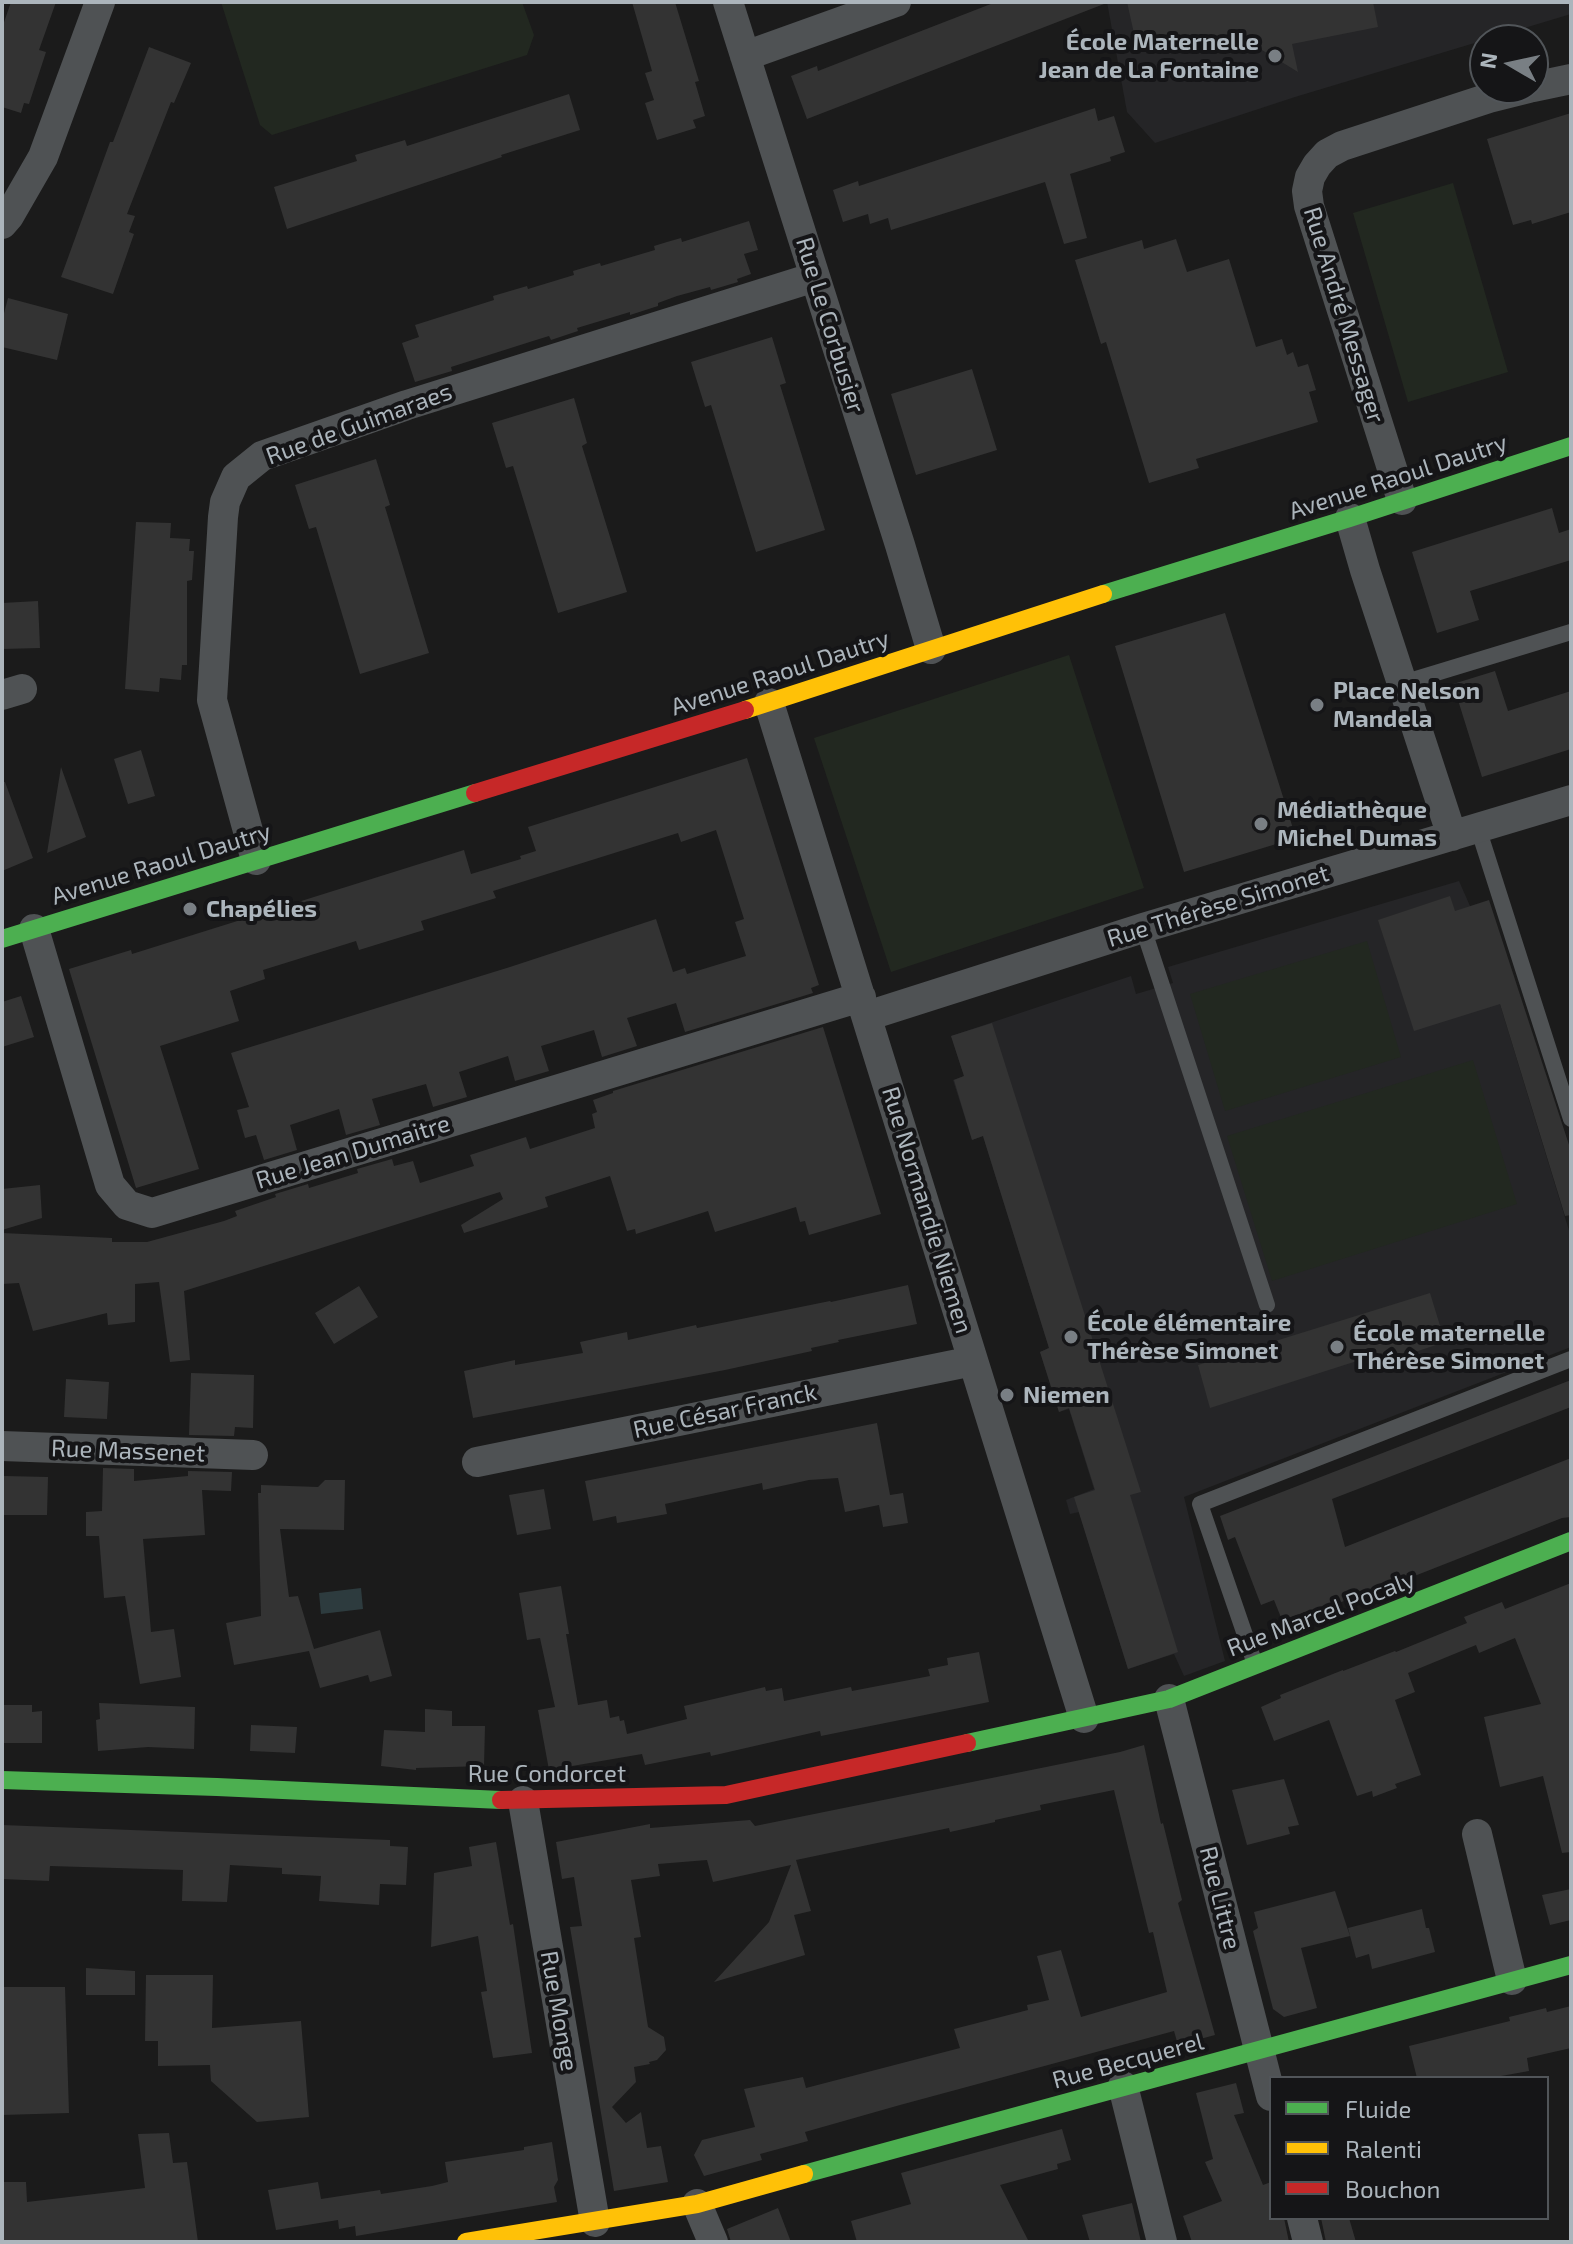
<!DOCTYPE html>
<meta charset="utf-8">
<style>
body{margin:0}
#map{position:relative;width:1573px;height:2244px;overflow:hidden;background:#1b1b1b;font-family:"Exo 2",sans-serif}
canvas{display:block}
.frame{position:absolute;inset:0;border:4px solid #acb5bc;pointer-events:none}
.legend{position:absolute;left:1269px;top:2076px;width:280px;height:144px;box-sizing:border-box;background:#151517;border:2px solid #515559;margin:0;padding:10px 14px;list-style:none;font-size:24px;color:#acb5bc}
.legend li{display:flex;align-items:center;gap:16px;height:40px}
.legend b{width:40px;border:2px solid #515559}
.north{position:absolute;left:1469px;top:24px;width:80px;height:80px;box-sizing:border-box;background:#151517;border:2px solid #515559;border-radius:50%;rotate:279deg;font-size:22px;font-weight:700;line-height:32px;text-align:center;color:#acb5bc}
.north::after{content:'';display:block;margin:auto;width:28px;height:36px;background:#797f84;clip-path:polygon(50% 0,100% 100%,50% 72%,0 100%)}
</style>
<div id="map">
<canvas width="1573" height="2244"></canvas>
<div class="frame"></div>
<ul class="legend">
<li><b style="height:10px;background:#4caf50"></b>Fluide</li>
<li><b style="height:10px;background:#ffc107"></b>Ralenti</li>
<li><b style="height:10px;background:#c62828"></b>Bouchon</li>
</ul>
<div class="north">N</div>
</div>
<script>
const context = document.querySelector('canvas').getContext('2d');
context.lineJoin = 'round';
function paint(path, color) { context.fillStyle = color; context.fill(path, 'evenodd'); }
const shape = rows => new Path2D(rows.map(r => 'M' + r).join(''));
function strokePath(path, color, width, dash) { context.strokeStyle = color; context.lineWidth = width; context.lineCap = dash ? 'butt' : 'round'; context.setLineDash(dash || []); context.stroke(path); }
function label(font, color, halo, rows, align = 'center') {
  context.font = font + ' "Exo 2",sans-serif'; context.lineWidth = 8; context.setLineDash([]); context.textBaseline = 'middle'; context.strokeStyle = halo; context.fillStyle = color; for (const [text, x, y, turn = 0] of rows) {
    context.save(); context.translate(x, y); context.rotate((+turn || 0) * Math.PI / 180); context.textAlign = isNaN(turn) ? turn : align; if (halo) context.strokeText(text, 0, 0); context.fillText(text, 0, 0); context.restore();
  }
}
paint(shape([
 [1107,2,1571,2,1571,14,1295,97,1155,143,1127,112],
 [1459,881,1470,906,1571,1237,1571,1347,1184,1497,1225,1661,1184,1676,1174,1654,1128,1669,1079,1512,1070,1514,1066,1500,1094,1489,1069,1409,1059,1412,1040,1352,1049,1348,983,1136,972,1140,953,1080,964,1076,951,1036,1131,976,1136,994,1173,983,1168,967]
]), '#252527');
paint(shape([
 [221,2,522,2,534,35,527,55,272,135,260,125],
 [1453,183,1508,372,1408,402,1353,213],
 [1069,655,1144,888,891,972,814,738],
 [1367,941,1401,1057,1225,1111,1190,994],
 [1473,1060,1517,1204,1272,1281,1227,1136]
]), '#222820');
paint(shape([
 [361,1588,363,1609,321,1614,319,1593]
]), '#2d3b3e');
paint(shape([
 [11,2,56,2,39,50,46,52,29,104,24,103,21,113,2,107,2,28],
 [632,2,675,2,699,81,695,82,705,116,693,120,696,128,657,140,645,103,654,100,645,73,652,71],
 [996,2,1104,2,1104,4,807,119,791,76,817,66,818,71],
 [1127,2,1373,2,1378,27,1292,44,1298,72,1262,50,1252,40,1229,46,1227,36,1157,51,1153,34,1135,38],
 [149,47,191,63,174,103,171,102,127,214,135,216,129,232,134,234,113,294,61,277,110,142,113,142],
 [569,94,580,130,501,155,502,157,287,229,274,187,357,161,355,155,405,140,407,146],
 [1095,108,1098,121,1114,116,1125,152,1110,157,1111,161,1070,174,1087,238,1064,244,1045,182,891,230,888,218,870,224,868,214,843,222,833,190,858,181,859,186],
 [1571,113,1571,212,1532,224,1531,220,1513,225,1487,139],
 [749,221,758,250,744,254,751,274,737,279,738,282,711,290,710,287,677,296,658,303,658,306,630,315,630,312,577,328,578,331,551,340,549,336,536,340,451,367,452,371,415,382,402,343,419,337,415,325,494,300,493,296,527,286,528,289,574,275,573,271,600,263,601,266,655,250,654,246,667,242,681,238,682,242],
 [1176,239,1187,272,1229,259,1256,347,1282,339,1287,355,1293,352,1298,367,1308,364,1316,390,1309,392,1318,422,1196,459,1199,468,1149,483,1106,342,1101,344,1075,260,1142,240,1144,249],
 [8,298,68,314,57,360,2,347,2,321],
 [772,337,786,383,780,385,825,530,756,552,711,405,705,407,691,362],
 [972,369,997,450,916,475,891,394],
 [574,398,587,443,582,446,627,592,558,613,513,466,506,468,492,423],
 [376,459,390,505,385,507,429,653,360,674,316,527,309,529,295,485],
 [1552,508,1559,533,1571,529,1571,560,1470,591,1479,620,1437,633,1412,552],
 [136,522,171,523,170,538,190,539,189,551,194,551,192,580,187,581,187,665,182,665,181,680,160,678,159,692,125,689],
 [38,601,40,648,2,649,2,603],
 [1225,613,1296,838,1184,872,1115,646],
 [1495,671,1508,711,1571,691,1571,749,1482,777,1453,684],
 [141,750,155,796,128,804,114,759],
 [747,758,819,985,811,988,813,993,685,1032,676,1003,627,1018,637,1046,602,1057,594,1030,541,1046,549,1071,515,1081,508,1056,459,1072,467,1097,433,1107,426,1084,372,1099,380,1125,346,1135,339,1109,290,1125,297,1150,264,1160,256,1135,245,1138,237,1110,249,1107,231,1053,510,967,656,919,673,972,685,968,687,974,746,956,735,922,744,919,716,830,681,842,678,833,493,891,496,898,421,921,424,930,359,950,356,941,263,970,265,979,230,991,239,1021,160,1046,199,1169,136,1188,69,969,131,950,132,954,464,850,471,874,521,859,520,856,536,851,528,827],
 [61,767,86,837,47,853],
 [2,782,5,782,33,858,2,871],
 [1450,896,1455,911,1489,900,1571,1151,1571,1215,1565,1216,1500,1004,1414,1031,1378,920],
 [21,996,34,1037,2,1047,2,1002],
 [992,1023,1141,1492,1130,1495,1178,1652,1128,1669,1074,1497,1095,1490,1069,1408,1059,1412,1040,1352,1049,1348,983,1136,972,1140,954,1080,964,1076,951,1036],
 [823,1027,881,1214,809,1235,805,1221,800,1222,796,1207,715,1232,708,1211,636,1234,635,1229,627,1231,610,1176,545,1197,548,1207,464,1233,461,1225,503,1199,500,1192,184,1291,190,1360,170,1362,159,1282,135,1284,135,1322,108,1325,107,1313,33,1331,19,1283,2,1284,2,1233,112,1238,112,1242,147,1242,224,1221,237,1216,235,1211,276,1197,275,1194,308,1184,309,1188,358,1173,357,1169,392,1159,394,1166,413,1161,420,1183,474,1166,470,1155,526,1137,530,1149,595,1128,592,1114,597,1112,593,1100,613,1093,613,1091],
 [40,1185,42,1218,2,1230,2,1189],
 [908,1285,917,1324,838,1340,839,1342,811,1348,812,1351,725,1370,473,1418,464,1371,515,1360,515,1365,583,1353,580,1342,627,1332,628,1340,696,1325,697,1328,830,1301,831,1302],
 [359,1286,378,1317,334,1344,315,1313],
 [1430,1293,1445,1342,1385,1362,1382,1353,1210,1408,1198,1365],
 [191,1373,254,1375,253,1428,235,1427,234,1436,189,1435],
 [66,1379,109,1382,107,1419,64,1417],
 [1571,1380,1571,1407,1332,1499,1345,1547,1571,1458,1571,1517,1562,1518,1389,1586,1389,1584,1336,1604,1337,1606,1309,1614,1308,1611,1282,1620,1274,1600,1261,1605,1235,1537,1228,1540,1220,1516],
 [877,1423,890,1495,903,1493,908,1523,883,1527,879,1505,845,1512,838,1478,809,1480,763,1490,762,1483,665,1504,667,1514,617,1523,616,1516,593,1521,585,1481],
 [103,1468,134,1469,134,1481,188,1476,188,1471,232,1472,231,1491,202,1490,205,1535,143,1539,151,1632,174,1629,181,1677,140,1684,125,1596,104,1598,99,1536,86,1536,86,1512,102,1511],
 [4,1476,48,1477,47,1515,3,1515],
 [325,1480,345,1480,344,1530,280,1529,289,1597,298,1596,314,1649,380,1630,392,1676,370,1682,368,1675,320,1688,309,1651,234,1665,226,1623,261,1616,258,1493,261,1493,261,1485,318,1487],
 [544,1489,551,1529,517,1535,509,1495],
 [1571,1583,1571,1852,1562,1853,1543,1776,1500,1787,1484,1717,1541,1704,1515,1638,1479,1653,1476,1645,1408,1673,1415,1692,1395,1700,1421,1775,1395,1784,1397,1788,1373,1797,1372,1791,1357,1796,1329,1720,1274,1741,1261,1707,1281,1698,1280,1695,1343,1670,1343,1671,1395,1651,1396,1652,1467,1623,1464,1617,1502,1602,1505,1609],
 [561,1586,569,1634,566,1634,578,1705,607,1700,610,1718,619,1716,620,1721,624,1720,627,1734,687,1719,684,1706,765,1687,766,1691,782,1688,784,1701,851,1687,852,1691,930,1676,928,1669,948,1665,947,1658,979,1652,989,1702,821,1736,820,1731,711,1756,710,1752,645,1765,642,1754,549,1770,538,1710,555,1707,540,1638,527,1640,519,1593],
 [99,1703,195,1707,194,1749,148,1747,98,1751,96,1720,100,1719],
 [2,1705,32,1705,32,1712,42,1711,42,1743,2,1743],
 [425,1709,452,1711,452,1726,485,1726,484,1766,416,1768,416,1770,381,1766,384,1730,425,1732],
 [251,1725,297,1727,295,1753,250,1751],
 [1144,1745,1161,1824,1163,1823,1182,1900,1178,1903,1215,2035,1178,2045,1174,2031,900,2105,805,2132,808,2141,760,2154,762,2160,704,2176,694,2155,702,2140,755,2127,744,2089,803,2077,806,2088,960,2048,954,2029,1028,2010,1027,2005,1049,2000,1037,1956,1061,1950,1081,2017,1167,1992,1153,1932,1149,1933,1114,1790,1040,1805,1041,1810,995,1820,995,1822,950,1832,949,1828,796,1860,811,1911,794,1915,805,1955,714,1982,769,1922,791,1865,713,1882,707,1860,658,1864,660,1876,631,1880,641,1937,634,1938,648,2027,664,2037,666,2050,657,2060,649,2062,650,2064,634,2067,636,2082,612,2107,626,2123,641,2112,647,2148,661,2146,668,2182,614,2191,570,1927,582,1926,574,1877,562,1879,556,1842,650,1824,650,1828,750,1820,755,1826,1120,1752],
 [1284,1779,1299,1825,1288,1827,1290,1834,1247,1845,1232,1790],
 [2,1825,390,1840,390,1846,408,1847,406,1885,380,1884,379,1905,319,1901,321,1876,282,1874,282,1868,230,1865,227,1902,182,1901,183,1870,50,1866,49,1881,2,1879],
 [496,1842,510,1925,513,1924,532,2053,493,2058,481,1992,487,1991,478,1936,431,1947,434,1873,472,1866,469,1847],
 [1571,1889,1571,1920,1550,1925,1542,1895],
 [1335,1891,1350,1936,1301,1948,1317,2008,1284,2017,1273,2009,1253,1931,1258,1928,1254,1912],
 [1422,1909,1426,1928,1429,1928,1435,1952,1372,1969,1369,1954,1356,1958,1348,1928],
 [86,1968,135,1971,135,1995,86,1995],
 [146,1975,213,1975,212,2028,301,2021,309,2117,257,2122,211,2081,210,2065,158,2066,158,2041,145,2041],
 [2,1987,65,1987,69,2113,2,2115],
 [1571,2006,1571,2048,1527,2058,1529,2071,1490,2078,1417,2078,1409,2046,1510,2021,1509,2017,1546,2008,1547,2012],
 [1236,2083,1244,2113,1234,2115,1263,2185,1271,2182,1271,2218,1284,2218,1289,2242,1192,2242,1183,2216,1222,2201,1205,2162,1213,2159,1196,2093],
 [1062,2129,1071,2160,1057,2164,1058,2169,1000,2185,1029,2242,857,2242,851,2221,911,2204,901,2173],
 [169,2133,173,2163,187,2162,198,2242,2,2242,2,2182,26,2182,27,2202,145,2188,138,2134],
 [552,2142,558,2180,554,2187,557,2202,356,2236,355,2226,339,2229,338,2220,276,2230,268,2190,318,2182,321,2199,380,2190,381,2194,432,2186,448,2182,445,2162,524,2150,524,2147],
 [1132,2203,1141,2242,1090,2242,1082,2215],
 [778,2208,791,2242,731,2242,727,2229],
 [1321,2218,1349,2218,1356,2242,1326,2242]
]), '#333');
strokePath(shape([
 [1403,683,1571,632],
 [1478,828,1571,1119],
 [1143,928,1267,1305],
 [1255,1664,1200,1504,1571,1359]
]), '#4f5254', 16);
strokePath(shape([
 [728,2,900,545,931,649],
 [745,56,896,2],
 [1533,87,1571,79],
 [2,224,9,216,43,157,100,2],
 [1402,500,1309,206,1307,191,1310,177,1317,165,1327,154,1342,146,1489,98,1529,88],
 [1350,518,1365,570,1452,836],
 [2,695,22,689],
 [769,703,1084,1718],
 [256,860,212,700,223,517,225,502,236,477,262,456,407,405,815,277],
 [34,929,110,1185,127,1205,152,1213,861,997],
 [867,1016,1143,928,1571,800],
 [2,1446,253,1455],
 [477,1462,973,1361],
 [1169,1699,1271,2096],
 [523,1801,595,2222],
 [1477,1834,1512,1980],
 [1123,2086,1162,2242],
 [697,2204,713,2242],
 [1302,2218,1308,2242]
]), '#4f5254', 30);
strokePath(shape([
 [1103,594,1350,518,1571,446],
 [2,939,475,793],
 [967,1743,1169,1699,1571,1541],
 [2,1780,217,1787,501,1800],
 [804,2174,1571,1965]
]), '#4caf50', 18);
strokePath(shape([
 [745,710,1103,594],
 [466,2242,697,2204,804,2174]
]), '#ffc107', 18);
strokePath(shape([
 [475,793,745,710],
 [501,1800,726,1795,967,1743]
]), '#c62828', 18);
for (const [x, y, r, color] of [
 [1275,56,8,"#797f84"],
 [1317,705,8,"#797f84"],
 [1261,824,8,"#797f84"],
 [190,909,8,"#797f84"],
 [1071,1337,8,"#797f84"],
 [1337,1347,8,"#797f84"],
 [1007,1395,8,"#797f84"]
]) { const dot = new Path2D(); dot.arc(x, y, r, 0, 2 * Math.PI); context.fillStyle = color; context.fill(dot); strokePath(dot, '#151517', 3); }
label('bold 24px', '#acb5bc', '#151517', [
 ["École Maternelle",1259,42,"right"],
 ["Jean de La Fontaine",1259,70,"right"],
 ["Place Nelson",1333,691],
 ["Mandela",1333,719],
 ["Médiathèque",1277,810],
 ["Michel Dumas",1277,838],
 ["Chapélies",206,909],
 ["École élémentaire",1087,1323],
 ["Thérèse Simonet",1087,1351],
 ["École maternelle",1353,1333],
 ["Thérèse Simonet",1353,1361],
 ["Niemen",1023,1395]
], 'left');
label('24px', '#acb5bc', '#151517', [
 ["Rue André Messager",1344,315,73],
 ["Rue Le Corbusier",830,325,73],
 ["Rue de Guimaraes",359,424,-20],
 ["Avenue Raoul Dautry",1398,477,-18],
 ["Avenue Raoul Dautry",780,673,-18],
 ["Avenue Raoul Dautry",161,864,-17],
 ["Rue Thérèse Simonet",1218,906,-17],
 ["Rue Jean Dumaitre",353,1152,-17],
 ["Rue Normandie Niemen",927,1210,73],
 ["Rue César Franck",725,1411,-12],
 ["Rue Massenet",128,1451,2],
 ["Rue Marcel Pocaly",1321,1614,-21],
 ["Rue Condorcet",547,1774],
 ["Rue Littre",1220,1898,76],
 ["Rue Monge",559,2011,80],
 ["Rue Becquerel",1128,2061,-15]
]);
</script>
